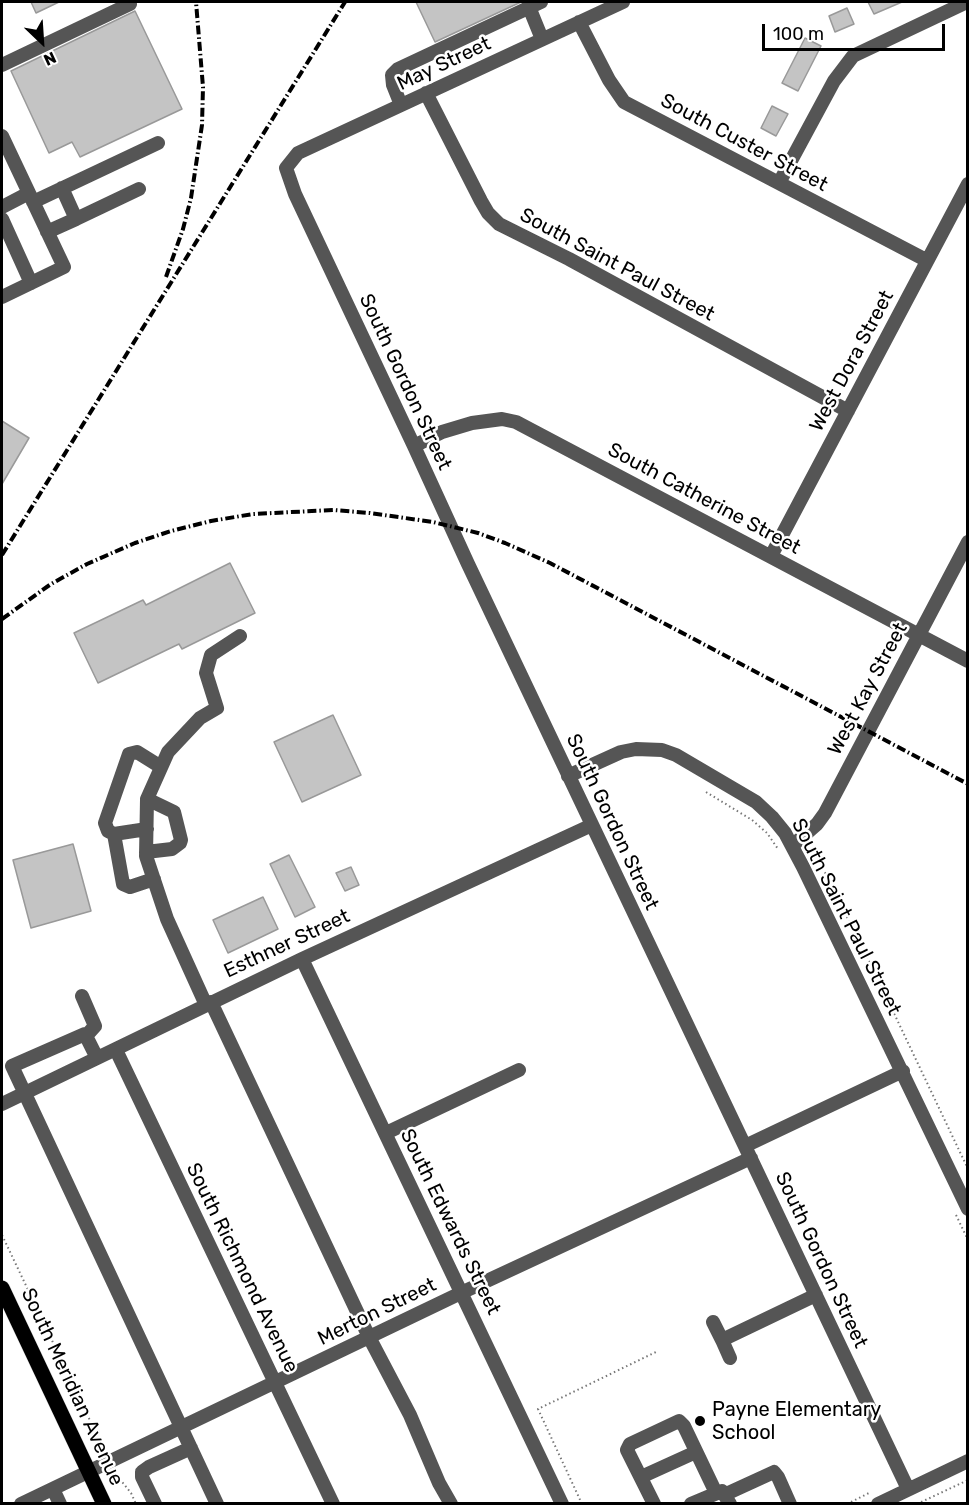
<!DOCTYPE html>
<style>
body{margin:0}
#map{position:relative;width:969px;height:1505px;overflow:hidden;background:#fff;font-family:Rubik,sans-serif}
canvas{display:block}
.frame{position:absolute;inset:0;border:3px solid #000;pointer-events:none}
.north{position:absolute;left:12px;top:12px;width:60px;height:60px;-webkit-text-stroke:4px #fff;paint-order:stroke;rotate:155deg;font-size:16px;font-weight:700;line-height:24px;text-align:center;color:#000}
.north::after{content:'';display:block;margin:auto;width:21px;height:27px;background:#000;clip-path:polygon(50% 0,100% 100%,50% 72%,0 100%)}
.scale{position:absolute;left:762px;top:24px;width:183px;height:27px;box-sizing:border-box;border:3px solid #000;border-top:0;padding-left:8px;font-size:18px;line-height:21px;white-space:nowrap;color:#000;-webkit-text-stroke:4px #fff;paint-order:stroke}
</style>
<div id="map">
<canvas width="969" height="1505"></canvas>
<div class="frame"></div>
<div class="north">N</div>
<div class="scale">100 m</div>
</div>
<script>
const context = document.querySelector('canvas').getContext('2d');
context.lineJoin = 'round';
function paint(path, color) { context.fillStyle = color; context.fill(path, 'evenodd'); }
const shape = rows => new Path2D(rows.map(r => 'M' + r).join(''));
function strokePath(path, color, width, dash) { context.strokeStyle = color; context.lineWidth = width; context.lineCap = dash ? 'butt' : 'round'; context.setLineDash(dash || []); context.stroke(path); }
function label(font, color, halo, rows, align = 'center') {
  context.font = font + ' Rubik,sans-serif'; context.lineWidth = 5; context.setLineDash([]); context.textBaseline = 'middle'; context.strokeStyle = halo; context.fillStyle = color; for (const [text, x, y, turn = 0] of rows) {
    context.save(); context.translate(x, y); context.rotate((+turn || 0) * Math.PI / 180); context.textAlign = isNaN(turn) ? turn : align; if (halo) context.strokeText(text, 0, 0); context.fillText(text, 0, 0); context.restore();
  }
}
const building = shape([
 [31,2,59,2,36,13,31,2],
 [416,2,521,2,435,42,416,2],
 [868,2,902,2,874,14,868,2],
 [847,8,854,24,835,32,829,16,847,8],
 [135,11,182,109,80,157,72,142,49,153,11,71,135,11],
 [805,38,821,46,798,91,782,83,805,38],
 [772,106,788,114,776,136,761,128,772,106],
 [2,421,29,438,2,484,2,421],
 [230,563,255,613,182,649,179,644,98,683,74,633,143,600,146,605,230,563],
 [333,715,361,775,302,802,274,742,333,715],
 [73,844,91,911,31,928,13,860,73,844],
 [289,855,315,907,295,917,270,864,289,855],
 [351,867,359,885,345,891,336,873,351,867],
 [263,897,278,929,228,953,213,920,263,897]
]);
paint(building, '#c4c4c4');
strokePath(building, '#999', 1.5);
const major = shape([
 [2,1288,104,1504]
]);
strokePath(major, '#dbdbdb', 16);
strokePath(shape([
 [706,792,752,820,767,833,778,849],
 [811,844,881,986,968,1169],
 [956,1215,968,1240],
 [2,1235,104,1450],
 [114,1472,131,1493,136,1504],
 [582,1504,538,1409,658,1351],
 [847,1504,871,1492],
 [917,1504,968,1480]
]), '#777', 2, [1.5, 3]);
strokePath(shape([
 [623,2,298,153,286,168,295,194,414,446,468,564,908,1489],
 [529,7,542,39],
 [579,22,609,80,624,102,926,260],
 [2,65,130,4],
 [426,93,481,201,488,213,499,224,569,259,848,411],
 [401,105,393,85,392,75,398,69,541,2],
 [2,136,64,267,2,297],
 [779,183,834,81,853,56,967,2],
 [33,202,158,143],
 [2,207,29,193],
 [2,219,31,283],
 [76,219,139,189],
 [47,232,76,219,62,188],
 [414,446,442,432,472,423,502,419,516,422,968,661],
 [771,556,968,184],
 [568,776,621,752,636,749,662,750,676,755,756,802,772,817,785,833,803,867,968,1209],
 [147,829,114,834,108,831,105,823,129,754,137,752,161,767],
 [114,834,123,884,130,887,154,879],
 [792,846,817,824,825,813,968,542],
 [146,852,172,849,180,843,181,840,174,812,147,799],
 [302,959,562,1504],
 [82,996,95,1026,86,1036],
 [211,1002,369,1337,410,1415,439,1483,451,1504],
 [206,1005,167,919,146,856,147,799,168,752,200,718,217,708,206,673,211,655,240,636],
 [116,1050,333,1504],
 [97,1058,85,1034,12,1066,217,1504],
 [2,1104,302,959,592,825],
 [386,1133,519,1070],
 [745,1146,903,1071],
 [713,1322,722,1340],
 [730,1358,722,1340,816,1295],
 [641,1477,696,1452],
 [53,1489,60,1504],
 [726,1494,774,1472,778,1477,790,1504],
 [21,1504,463,1292,751,1158],
 [155,1504,142,1477,142,1472,149,1467,191,1448],
 [654,1504,627,1450,630,1444,679,1421,684,1426,716,1493],
 [691,1504,722,1491,730,1504],
 [878,1504,968,1461]
]), '#555', 14);
strokePath(major, '#000', 15);
strokePath(shape([
 [166,277,183,229,191,198,202,125,203,87,196,2],
 [2,555,345,2],
 [2,619,51,584,87,564,135,543,171,531,211,521,253,514,333,510,370,513,433,522,478,533,505,543,550,563,968,784]
]), '#000', 4, [9, 3, 1.5, 3]);
for (const [x, y, r, color] of [
 [700,1421,6,"#000"]
]) { const dot = new Path2D(); dot.arc(x, y, r, 0, 2 * Math.PI); context.fillStyle = color; context.fill(dot); strokePath(dot, '#fff', 2); }
label('20px', '#000', '#fff', [
 ["May Street",444,64,-25],
 ["South Custer Street",744,143,28],
 ["South Saint Paul Street",617,265,28],
 ["West Dora Street",852,361,-62],
 ["South Gordon Street",405,382,65],
 ["South Catherine Street",704,499,28],
 ["West Kay Street",868,689,-62],
 ["South Gordon Street",612,822,65],
 ["South Saint Paul Street",846,917,63],
 ["Esthner Street",287,944,-25],
 ["South Edwards Street",450,1222,64],
 ["South Gordon Street",821,1260,65],
 ["South Richmond Avenue",242,1268,64],
 ["Merton Street",377,1312,-26],
 ["South Meridian Avenue",72,1387,65]
]);
label('20px', '#000', '#fff', [
 ["Payne Elementary",712,1410],
 ["School",712,1433]
], 'left');
</script>
